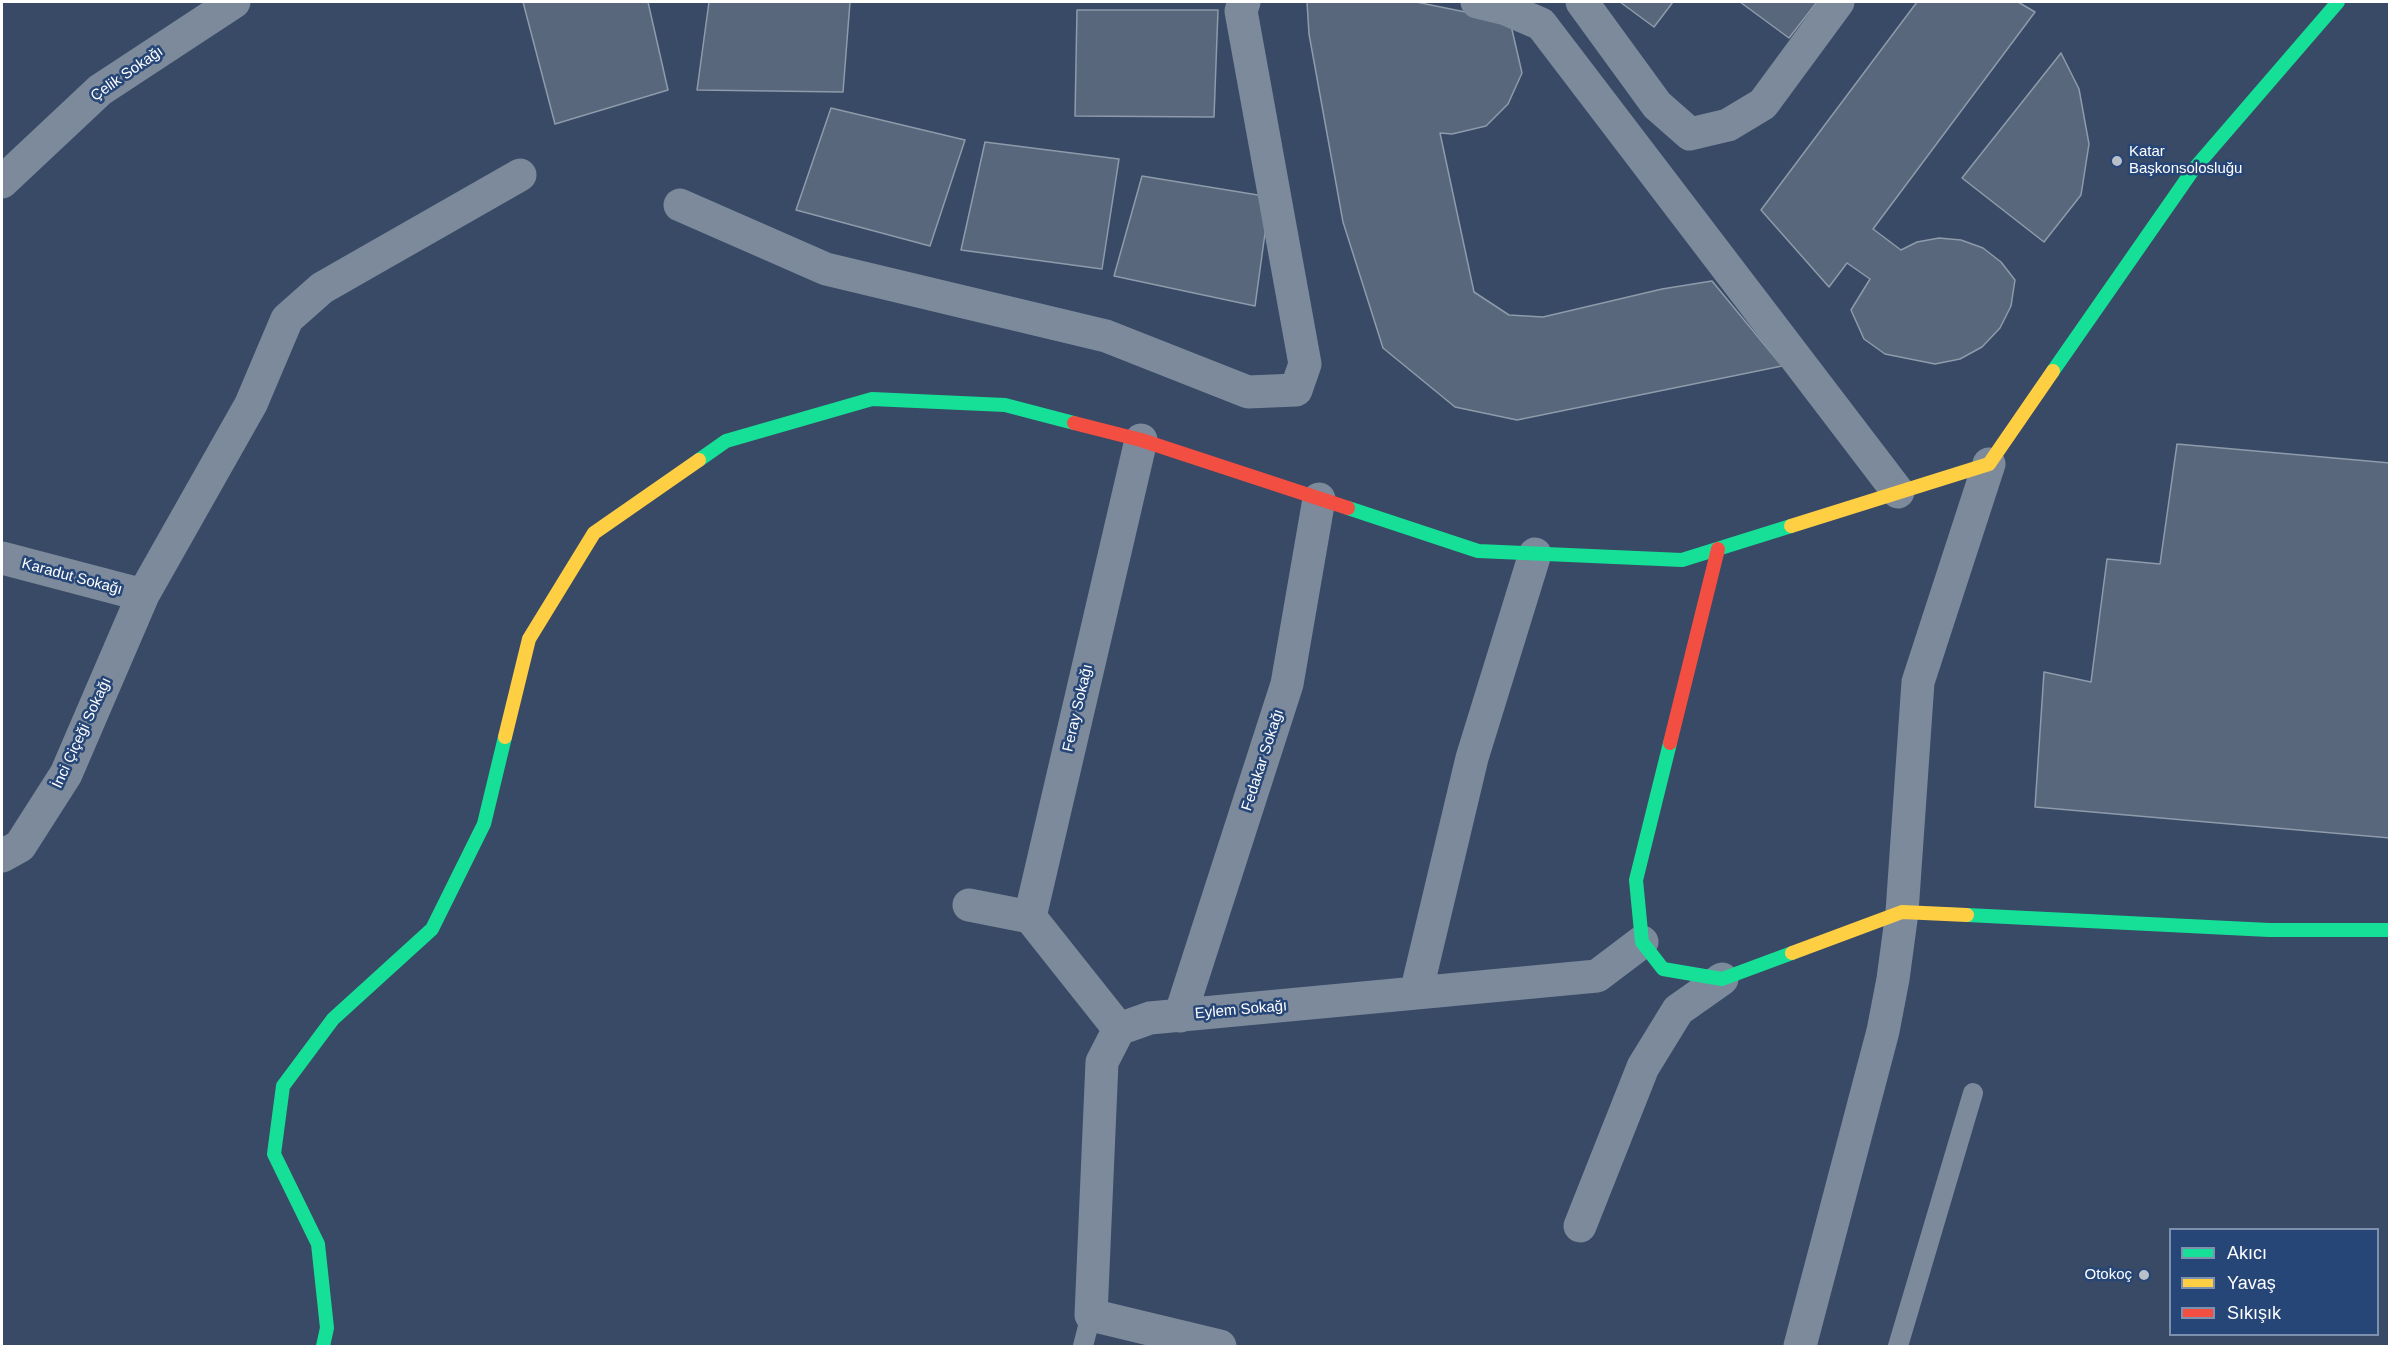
<!DOCTYPE html>
<meta charset="utf-8">
<style>
body{margin:0}
#map{position:relative;width:2391px;height:1348px;overflow:hidden;background:#384a65;font-family:Arial,sans-serif}
canvas{display:block}
.frame{position:absolute;inset:0;border:3px solid #fff;pointer-events:none}
.legend{position:absolute;left:2169px;top:1228px;width:210px;height:108px;box-sizing:border-box;background:#264677;border:2px solid #7d90ad;margin:0;padding:8px 10px;list-style:none;font-size:18px;color:#fff}
.legend li{display:flex;align-items:center;gap:12px;height:30px}
.legend b{width:30px;border:2px solid #7d90ad}
</style>
<div id="map">
<canvas width="2391" height="1348"></canvas>
<div class="frame"></div>
<ul class="legend">
<li><b style="height:8px;background:#16e098"></b>Akıcı</li>
<li><b style="height:8px;background:#ffcf43"></b>Yavaş</li>
<li><b style="height:8px;background:#f24e42"></b>Sıkışık</li>
</ul>
</div>
<script>
const context = document.querySelector('canvas').getContext('2d');
context.lineJoin = 'round';
function paint(path, color) { context.fillStyle = color; context.fill(path, 'evenodd'); }
const shape = rows => new Path2D(rows.map(r => 'M' + r).join(''));
function strokePath(path, color, width, dash) { context.strokeStyle = color; context.lineWidth = width; context.lineCap = dash ? 'butt' : 'round'; context.setLineDash(dash || []); context.stroke(path); }
function label(font, color, halo, rows, align = 'center') {
  context.font = font + ' Arial,sans-serif'; context.lineWidth = 5; context.setLineDash([]); context.textBaseline = 'middle'; context.strokeStyle = halo; context.fillStyle = color; for (const [text, x, y, turn = 0] of rows) {
    context.save(); context.translate(x, y); context.rotate((+turn || 0) * Math.PI / 180); context.textAlign = isNaN(turn) ? turn : align; if (halo) context.strokeText(text, 0, 0); context.fillText(text, 0, 0); context.restore();
  }
}
const building = shape([
 [523,2,648,2,668,90,555,124,523,2],
 [709,2,850,2,843,92,697,90,709,2],
 [1307,2,1416,2,1510,21,1522,73,1508,104,1486,126,1452,134,1440,133,1474,292,1509,315,1543,317,1662,289,1712,281,1782,366,1517,420,1455,407,1383,348,1343,222,1309,34,1307,2],
 [1620,2,1673,2,1654,27,1620,2],
 [1740,2,1817,2,1789,38,1740,2],
 [1917,2,2018,2,2035,12,1873,229,1901,250,1917,242,1939,238,1961,240,1983,248,2001,262,2015,280,2011,306,2000,328,1982,347,1960,359,1935,364,1885,354,1864,339,1851,310,1870,279,1847,263,1829,287,1761,210,1917,2],
 [1077,10,1218,10,1214,117,1075,116,1077,10],
 [2061,53,2079,89,2089,144,2081,195,2044,242,1962,178,2061,53],
 [831,108,965,140,930,246,796,210,831,108],
 [985,142,1119,159,1102,269,961,250,985,142],
 [1142,176,1270,197,1255,306,1114,276,1142,176],
 [2177,444,2390,463,2390,838,2035,807,2044,672,2091,682,2107,559,2160,564,2177,444]
]);
paint(building, '#58677c');
strokePath(building, '#8f9bab', 1.5);
strokePath(shape([
 [1083,1346,1091,1315],
 [1898,1346,1973,1093]
]), '#7c8a9c', 20);
strokePath(shape([
 [1477,2,1506,9,1541,24,1898,492],
 [1582,2,1657,105,1690,134,1728,125,1763,104,1838,2],
 [2,182,100,90,234,2],
 [680,205,826,269,1106,336,1248,392,1296,390,1305,364,1241,11,1244,2],
 [2,558,143,595],
 [2,856,20,846,66,774,143,595,251,404,287,319,322,288,520,175],
 [969,905,1030,917,1141,440],
 [1030,917,1119,1029],
 [1416,993,1472,758,1535,554],
 [1180,1016,1287,684,1319,499],
 [1580,1226,1643,1067,1678,1010,1722,979],
 [1220,1346,1091,1315,1102,1062,1119,1029,1150,1018,1597,976,1642,942],
 [1800,1346,1883,1031,1893,979,1902,912,1918,682,1989,464]
]), '#7c8a9c', 33);
strokePath(shape([
 [2053,371,2193,170,2338,2],
 [699,460,726,441,872,399,1005,405,1074,423],
 [1348,508,1478,551,1682,560,1791,526],
 [1670,743,1636,880,1642,942,1663,969,1722,979,1792,953],
 [1967,915,2269,930,2390,930],
 [323,1346,327,1328,318,1244,274,1154,283,1086,333,1019,432,929,484,824,505,737]
]), '#16e098', 14);
strokePath(shape([
 [1791,526,1989,464,2053,371],
 [505,737,529,639,594,533,699,460],
 [1792,953,1902,912,1967,915]
]), '#ffcf43', 14);
strokePath(shape([
 [1074,423,1141,440,1348,508],
 [1670,743,1718,549]
]), '#f24e42', 14);
for (const [x, y, r, color] of [
 [2117,161,6,"#b9c0c9"],
 [2144,1275,6,"#b9c0c9"]
]) { const dot = new Path2D(); dot.arc(x, y, r, 0, 2 * Math.PI); context.fillStyle = color; context.fill(dot); strokePath(dot, '#264677', 2); }
label('15px', '#fff', '#264677', [
 ["Çelik Sokağı",127,74,-35],
 ["Karadut Sokağı",72,577,15],
 ["Feray Sokağı",1078,708,-77],
 ["İnci Çiçeği Sokağı",82,733,-65],
 ["Fedakar Sokağı",1263,760,-72],
 ["Eylem Sokağı",1241,1010,-5]
]);
label('15px', '#fff', '#264677', [
 ["Katar",2129,152],
 ["Başkonsolosluğu",2129,169],
 ["Otokoç",2132,1275,"right"]
], 'left');
</script>
